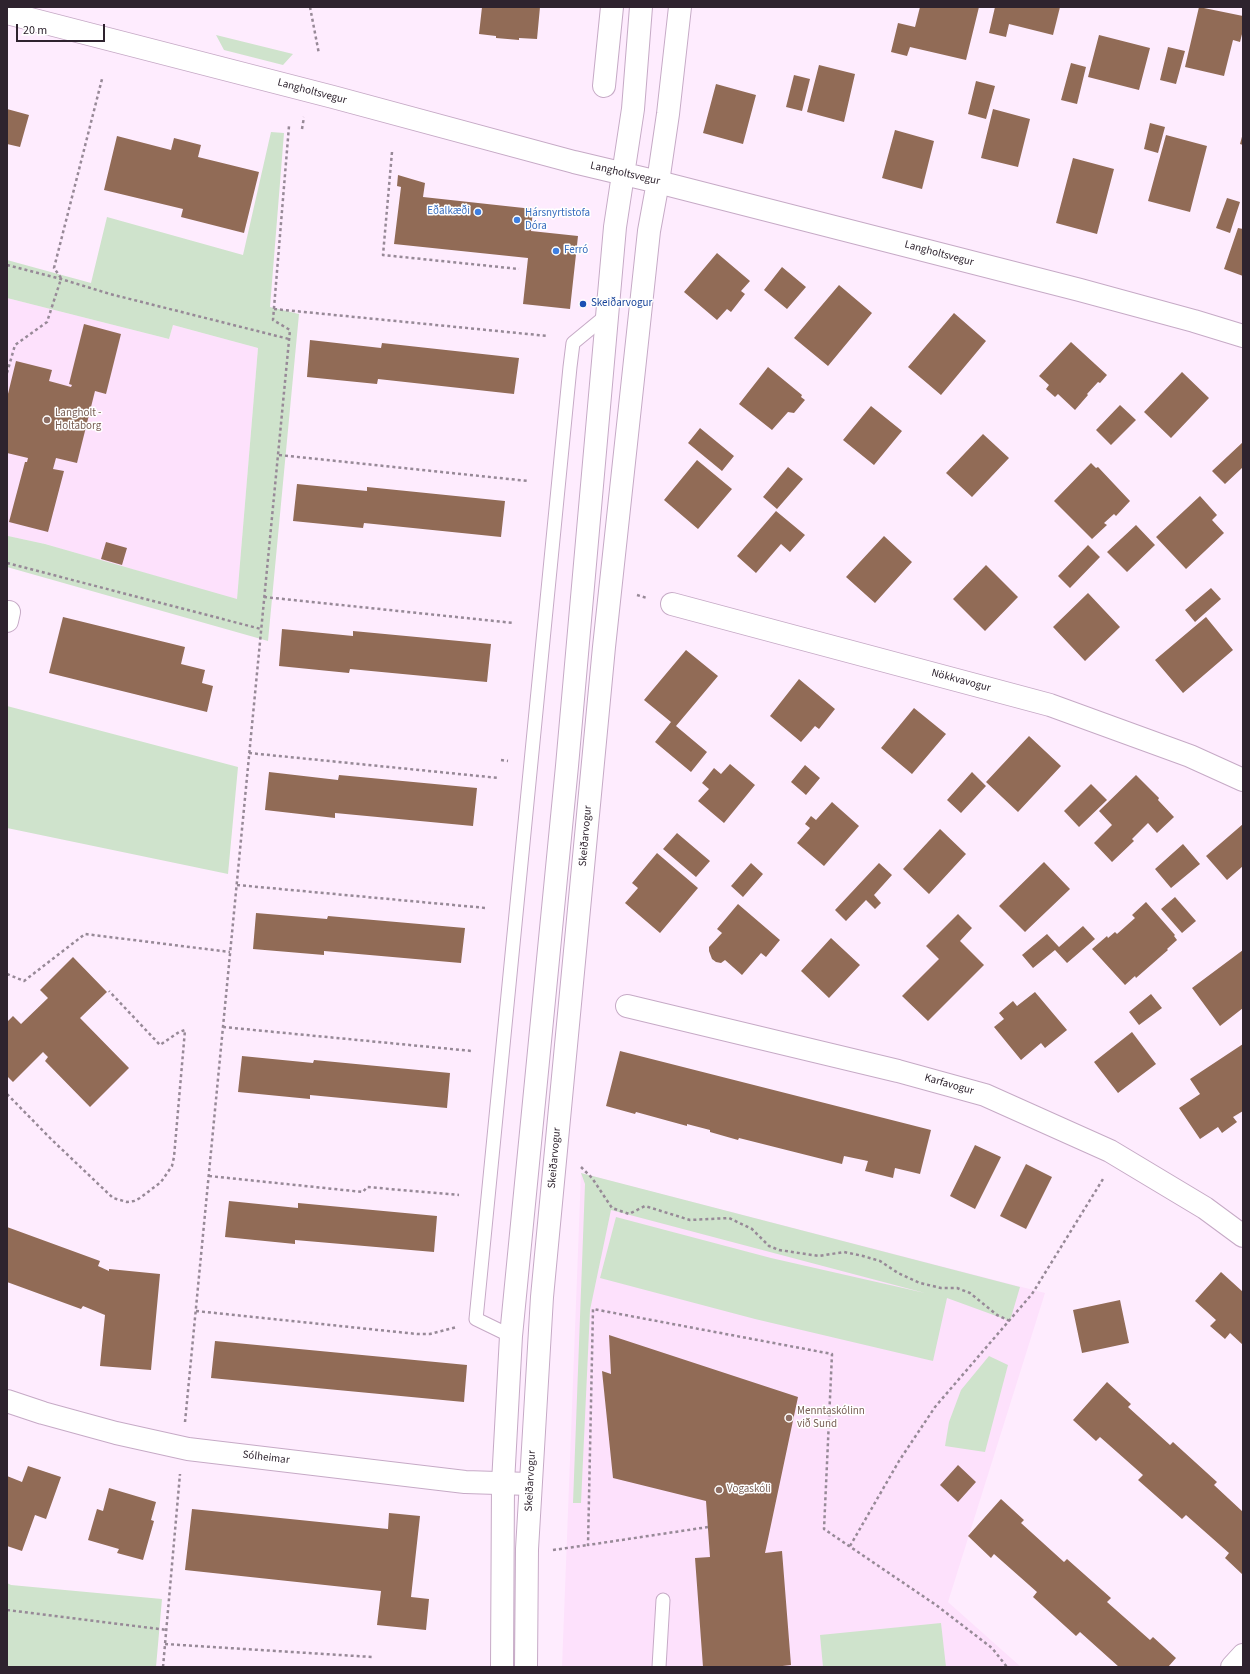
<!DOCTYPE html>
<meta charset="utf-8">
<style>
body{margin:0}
#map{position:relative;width:1250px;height:1674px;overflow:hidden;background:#feecfe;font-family:"Source Sans 3",sans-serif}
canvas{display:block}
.frame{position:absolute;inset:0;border:8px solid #2e232e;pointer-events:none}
.scale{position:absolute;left:16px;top:24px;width:89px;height:18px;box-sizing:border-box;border:2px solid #2e232e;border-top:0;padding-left:5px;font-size:12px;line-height:14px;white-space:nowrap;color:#2e232e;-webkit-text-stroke:3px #fff;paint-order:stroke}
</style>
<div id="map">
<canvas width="1250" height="1674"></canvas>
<div class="frame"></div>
<div class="scale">20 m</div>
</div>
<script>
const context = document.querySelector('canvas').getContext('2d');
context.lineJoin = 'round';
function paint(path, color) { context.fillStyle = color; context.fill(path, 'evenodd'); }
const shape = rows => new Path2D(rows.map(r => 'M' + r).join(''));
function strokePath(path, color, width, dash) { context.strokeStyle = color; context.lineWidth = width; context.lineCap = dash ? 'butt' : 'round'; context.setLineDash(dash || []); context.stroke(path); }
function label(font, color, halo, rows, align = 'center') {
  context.font = font + ' "Source Sans 3",sans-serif'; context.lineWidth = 3; context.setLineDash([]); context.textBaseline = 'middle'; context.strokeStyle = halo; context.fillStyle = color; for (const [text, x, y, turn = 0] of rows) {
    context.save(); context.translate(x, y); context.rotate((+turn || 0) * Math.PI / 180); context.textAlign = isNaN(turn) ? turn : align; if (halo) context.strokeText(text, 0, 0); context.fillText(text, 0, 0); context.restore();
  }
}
paint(shape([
 [7,298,169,339,173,325,258,348,237,600,45,544,7,536],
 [581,1173,1045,1293,948,1602,1021,1667,562,1667]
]), '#fde1fc');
paint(shape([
 [216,35,293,54,283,65,224,50],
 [271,132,284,133,270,307,299,314,268,641,7,567,8,536,45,544,237,599,258,348,173,325,169,339,7,298,7,260,91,283,107,217,243,255],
 [7,706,238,767,228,874,7,828],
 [581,1173,1020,1287,1010,1321,947,1298,933,1361,755,1319,600,1278,616,1217,771,1258,925,1293,611,1210,590,1310,581,1503,573,1503,585,1184],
 [989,1356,1008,1365,985,1452,945,1446,949,1422,961,1390],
 [7,1583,11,1585,162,1599,156,1667,7,1667],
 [941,1623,946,1667,823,1667,820,1635]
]), '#cfe3cc');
paint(shape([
 [482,7,540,7,537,39,519,38,519,40,496,38,496,36,479,34],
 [920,7,979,7,966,60,910,47,907,56,891,52,898,23,915,27],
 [995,7,1060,7,1053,35,1009,24,1006,37,989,33],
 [1199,7,1243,16,1243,30,1240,42,1233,40,1224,76,1185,67],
 [1099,35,1150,48,1139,90,1088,77],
 [1168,47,1185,51,1176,84,1160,80],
 [1071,63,1086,67,1077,104,1061,100],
 [819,65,855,74,844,122,807,112],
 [794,75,810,79,802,111,786,107],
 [976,81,995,86,986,119,968,114],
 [716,84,756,95,743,144,703,133],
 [7,109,29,115,20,147,7,144],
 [993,109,1030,119,1018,167,981,158],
 [1150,123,1165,127,1158,153,1144,149],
 [895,130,934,141,922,189,882,178],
 [1243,133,1243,145,1240,144],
 [1166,135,1207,146,1190,212,1148,201],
 [117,136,171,150,174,138,201,145,198,157,259,172,244,233,181,217,183,209,104,190],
 [1073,158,1114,169,1097,234,1056,223],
 [398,175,425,183,423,197,533,209,531,231,578,236,570,309,523,304,528,258,394,244,401,187,397,186],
 [1227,198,1240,202,1230,233,1216,228],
 [1238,228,1243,229,1243,276,1224,269],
 [717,253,750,281,741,291,745,294,731,312,727,309,717,320,684,292],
 [782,267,806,287,787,309,764,290],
 [839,285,872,313,828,366,794,338],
 [954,313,986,341,941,395,908,367],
 [84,324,121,334,106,394,95,391,77,463,56,458,53,469,64,471,48,532,9,522,25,462,27,462,28,458,7,453,7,398,16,361,52,370,49,381,71,387,72,385,69,384],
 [310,340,381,348,382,343,519,358,514,394,378,379,377,384,307,377],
 [1071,342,1107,375,1100,383,1098,382,1087,394,1088,395,1075,410,1058,394,1055,397,1046,389,1049,385,1039,376],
 [768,367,802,395,801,397,805,400,794,413,788,412,772,430,739,404],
 [1182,372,1209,398,1171,438,1144,412],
 [1120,405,1136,420,1111,445,1096,430],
 [871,406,902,431,874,465,843,440],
 [700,428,734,456,722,471,688,443],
 [983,434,1009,458,972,497,946,473],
 [1243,442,1243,467,1225,484,1212,471],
 [697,460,732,489,698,529,664,500],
 [1091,463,1096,468,1098,467,1130,501,1116,516,1114,514,1104,523,1107,525,1092,539,1054,501],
 [788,467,803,479,777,509,763,497],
 [297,484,367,491,367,487,505,501,501,537,364,523,363,528,293,521],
 [1200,496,1217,515,1212,520,1224,533,1186,569,1156,537],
 [776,511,805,535,790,552,781,544,756,573,737,556],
 [1136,525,1155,545,1127,572,1107,552],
 [884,536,912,562,875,603,846,577],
 [106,542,127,548,122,565,101,559],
 [1088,545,1100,557,1070,588,1058,576],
 [986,565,1018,597,985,631,953,599],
 [1211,588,1221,599,1195,622,1185,610],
 [1088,593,1120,627,1085,661,1053,627],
 [63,617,185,647,181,664,205,670,202,683,213,686,207,712,49,673],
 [1206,617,1233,650,1183,693,1155,660],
 [282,629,353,636,353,631,491,644,487,682,350,669,349,673,279,666],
 [686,650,718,676,676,726,707,752,691,772,655,742,671,722,644,700],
 [799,679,835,709,819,729,815,726,801,742,770,716],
 [914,708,946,734,912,774,881,748],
 [1029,736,1061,766,1018,812,986,782],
 [730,764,755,785,724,823,698,801,709,789,702,783,714,768,721,774],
 [805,765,820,778,806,795,791,782],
 [269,772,338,780,339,775,477,788,473,826,335,813,335,818,265,810],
 [972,772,986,786,961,813,947,800],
 [1136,775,1159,798,1158,800,1174,817,1157,833,1148,823,1132,839,1134,841,1112,862,1094,843,1112,825,1099,811],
 [1091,784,1107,800,1079,827,1064,811],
 [832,802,859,826,824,866,797,843,810,828,805,824,811,816,816,820],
 [1243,824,1243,866,1227,880,1206,856],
 [940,829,966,854,929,894,903,869],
 [677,833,710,861,696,877,663,849],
 [1183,844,1200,864,1171,888,1155,869],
 [657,853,698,888,660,933,625,903,638,888,632,883],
 [1044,862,1070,889,1025,932,999,906],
 [751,863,763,874,743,897,731,886],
 [879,863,892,875,874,895,881,903,875,909,866,900,846,921,835,910],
 [1175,897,1196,921,1182,933,1161,909],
 [1146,902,1175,935,1174,936,1177,940,1167,949,1168,950,1136,978,1135,976,1125,985,1092,949,1107,936,1108,938,1115,932,1117,934,1135,918,1132,915],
 [738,904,780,940,766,957,761,953,742,975,725,960,721,963,716,962,712,959,709,951,709,947,722,933,717,929],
 [256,913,327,919,328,916,465,928,461,963,324,951,324,955,253,949],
 [958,914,972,928,960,941,984,965,928,1021,902,996,939,959,926,946],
 [1083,926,1095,939,1067,963,1055,950,1033,968,1022,955,1047,934,1059,947],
 [831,938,860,965,829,998,801,971],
 [1243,950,1243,1008,1220,1026,1192,988],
 [73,957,107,992,80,1018,129,1068,90,1107,45,1061,48,1057,43,1052,13,1082,7,1076,7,1022,13,1016,21,1024,48,998,40,990],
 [1035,992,1067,1030,1045,1048,1041,1043,1021,1060,994,1027,1004,1019,999,1013,1013,1001,1017,1006],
 [1151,994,1162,1008,1139,1025,1129,1012],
 [1132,1032,1156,1064,1118,1093,1094,1062],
 [1243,1044,1243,1111,1233,1117,1237,1122,1222,1133,1218,1127,1200,1139,1179,1108,1200,1094,1190,1079],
 [620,1051,931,1130,920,1174,895,1168,893,1178,865,1171,868,1161,844,1156,842,1164,739,1138,738,1140,710,1132,710,1130,687,1124,687,1126,636,1112,635,1114,606,1106],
 [242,1056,313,1063,314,1060,450,1073,447,1108,310,1095,310,1099,238,1092],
 [975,1145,1001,1157,975,1209,950,1196],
 [1026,1164,1052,1177,1026,1229,1000,1216],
 [229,1201,298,1208,298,1203,437,1216,434,1252,295,1240,295,1244,225,1237],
 [7,1227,100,1261,98,1266,109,1271,109,1269,160,1274,151,1370,100,1366,105,1315,83,1306,81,1309,7,1282],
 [1221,1272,1243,1292,1243,1345,1230,1333,1225,1339,1210,1326,1216,1320,1195,1301],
 [1120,1300,1129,1343,1082,1353,1073,1310],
 [609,1335,798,1397,765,1553,782,1551,791,1665,774,1667,703,1667,695,1558,710,1557,706,1501,613,1478,602,1371,611,1374],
 [215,1341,467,1365,464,1402,211,1378],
 [1107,1382,1131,1404,1128,1407,1170,1445,1173,1442,1217,1482,1214,1485,1243,1512,1243,1575,1225,1558,1229,1553,1186,1515,1182,1519,1138,1480,1143,1475,1100,1437,1096,1441,1073,1420],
 [958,1465,976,1482,958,1502,940,1485],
 [28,1466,61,1477,46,1519,35,1515,22,1551,7,1546,7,1476,22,1482],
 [109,1488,156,1502,151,1520,154,1521,143,1560,117,1553,119,1549,88,1540,97,1509,103,1511],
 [1001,1499,1024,1520,1021,1523,1064,1562,1067,1559,1111,1598,1107,1602,1150,1640,1153,1637,1176,1658,1168,1667,1119,1667,1080,1632,1076,1636,1033,1597,1037,1592,994,1554,991,1558,968,1536],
 [192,1509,388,1529,389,1513,420,1516,411,1597,429,1599,426,1630,377,1625,381,1591,185,1570]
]), '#916b56');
const service = shape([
 [511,1336,476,1319,570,367,573,343,607,315],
 [659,1667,663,1600]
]);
const minor = shape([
 [604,86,612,7],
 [658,182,1080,290,1194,321,1243,336],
 [672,604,1050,705,1190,756,1243,780],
 [7,612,9,612,7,621],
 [627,1006,898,1071,985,1095,1110,1151,1205,1208,1243,1236],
 [7,1401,43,1413,116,1433,188,1449,465,1482,530,1484],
 [1232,1667,1243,1655]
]);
const tertiary = shape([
 [7,13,333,97,574,162,658,182],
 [502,1667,503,1483,511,1336,567,766,615,227,633,109,641,7],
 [526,1667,527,1549,542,1297,604,647,649,231,658,182,668,114,680,7]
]);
strokePath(service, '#c6aac6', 15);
strokePath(minor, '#c6aac6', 24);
strokePath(tertiary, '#c6aac6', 24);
strokePath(shape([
 [310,7,319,54],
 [302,129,304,117],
 [392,152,383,255,519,269],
 [7,265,61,279,110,294,289,339],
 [61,278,54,268,102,79],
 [274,309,548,336],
 [7,373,15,345,47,322,61,279],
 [279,455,528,481],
 [7,563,261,629],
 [637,595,647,598],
 [264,597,514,623],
 [249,753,499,778],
 [501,760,508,761],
 [237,885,486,908],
 [7,974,24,981,85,934,230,952],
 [223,1027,472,1051],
 [7,1094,51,1139,113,1198,127,1202,134,1201,140,1198,161,1182,172,1166,174,1157,185,1030,179,1032,160,1045,109,991],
 [581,1167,592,1178,612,1208,629,1214,645,1206,690,1220,729,1218,752,1229,769,1246,779,1250,819,1256,844,1252,863,1256,880,1261,898,1273,920,1283,941,1288,957,1288,970,1293,997,1315,1010,1321],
 [209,1176,363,1192,367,1187,459,1195],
 [196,1311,417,1334,430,1334,457,1327],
 [185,1422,290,330,273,320,289,126],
 [708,1527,588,1545,593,1309,832,1354,824,1529,936,1605,992,1648,1007,1667],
 [850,1546,899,1461,935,1407,1032,1294,1103,1179],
 [553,1550,588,1545],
 [7,1610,167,1630],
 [165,1644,372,1657],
 [163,1667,180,1474]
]), '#978997', 2.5, [3, 3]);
strokePath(service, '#fff', 13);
strokePath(minor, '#fff', 22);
strokePath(tertiary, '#fff', 22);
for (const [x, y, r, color] of [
 [478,212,4,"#3f7fe0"],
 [517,220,4,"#3f7fe0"],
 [556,251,4,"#3f7fe0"],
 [583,304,4,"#1a4fb4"],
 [47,420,4,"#8d6e63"],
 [789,1418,4,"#8d6e63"],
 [719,1490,4,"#8d6e63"]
]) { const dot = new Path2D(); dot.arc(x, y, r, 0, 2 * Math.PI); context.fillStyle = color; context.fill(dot); strokePath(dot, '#fff', 1.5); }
label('11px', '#2e232e', '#fff', [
 ["Langholtsvegur",312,92,15],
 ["Langholtsvegur",625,174,13],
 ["Langholtsvegur",939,254,15],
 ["Nökkvavogur",961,681,15],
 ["Skeiðarvogur",586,836,-85],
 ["Karfavogur",949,1085,16],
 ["Skeiðarvogur",555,1158,-85],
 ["Sólheimar",266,1458,7],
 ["Skeiðarvogur",531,1481,-87]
]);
label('11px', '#366cbe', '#fff', [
 ["Eðalkæði",470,212,"right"],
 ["Hársnyrtistofa",525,214],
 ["Dóra",525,227],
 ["Ferró",564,251]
], 'left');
label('11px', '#164399', '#fff', [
 ["Skeiðarvogur",591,304]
], 'left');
label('11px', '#785e54', '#fff', [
 ["Langholt -",55,414],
 ["Holtaborg",55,427],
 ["Menntaskólinn",797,1412],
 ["við Sund",797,1425],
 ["Vogaskóli",727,1490]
], 'left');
</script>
